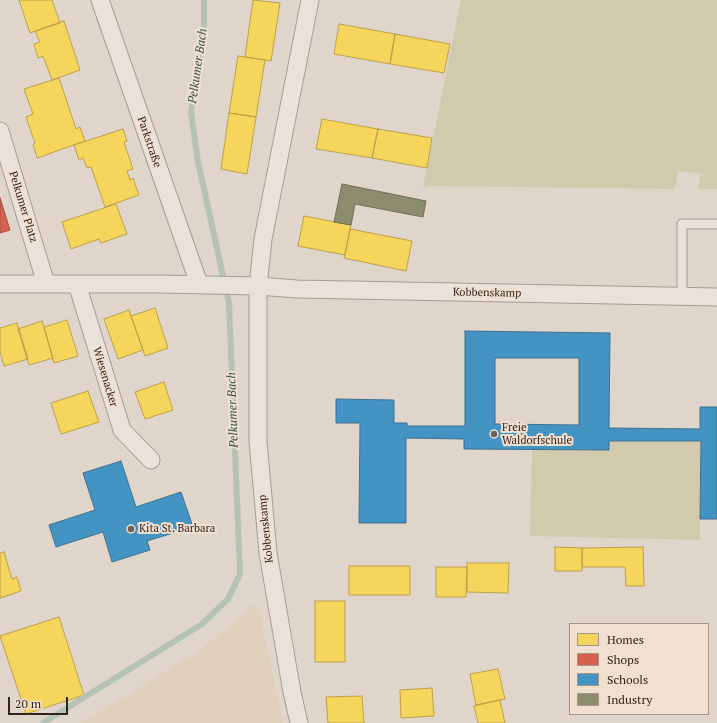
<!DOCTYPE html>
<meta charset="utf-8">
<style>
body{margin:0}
#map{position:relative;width:717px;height:723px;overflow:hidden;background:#e0d5ca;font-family:"PT Serif",serif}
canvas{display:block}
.legend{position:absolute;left:569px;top:623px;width:140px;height:92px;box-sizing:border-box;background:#f1e0d0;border:1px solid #a49488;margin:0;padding:5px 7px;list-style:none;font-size:12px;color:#31231d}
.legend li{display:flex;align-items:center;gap:8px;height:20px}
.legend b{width:20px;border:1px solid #a49488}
.scale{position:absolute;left:8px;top:697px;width:60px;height:18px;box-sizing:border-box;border:2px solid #31231d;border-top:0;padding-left:5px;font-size:12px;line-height:14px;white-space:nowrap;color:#31231d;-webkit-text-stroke:3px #f1e0d0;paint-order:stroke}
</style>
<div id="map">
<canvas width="717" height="723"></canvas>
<ul class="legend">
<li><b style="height:11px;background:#f6d55c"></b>Homes</li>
<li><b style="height:11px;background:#d6604d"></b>Shops</li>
<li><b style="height:11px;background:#4393c3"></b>Schools</li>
<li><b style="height:11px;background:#8c8c6e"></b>Industry</li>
</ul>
<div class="scale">20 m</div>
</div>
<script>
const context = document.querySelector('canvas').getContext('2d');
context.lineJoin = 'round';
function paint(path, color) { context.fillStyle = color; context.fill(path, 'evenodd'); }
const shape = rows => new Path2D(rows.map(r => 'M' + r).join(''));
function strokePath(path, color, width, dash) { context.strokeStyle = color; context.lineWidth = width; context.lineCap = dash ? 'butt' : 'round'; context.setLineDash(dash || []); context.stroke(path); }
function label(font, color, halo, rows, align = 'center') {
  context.font = font + ' "PT Serif",serif'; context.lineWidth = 4; context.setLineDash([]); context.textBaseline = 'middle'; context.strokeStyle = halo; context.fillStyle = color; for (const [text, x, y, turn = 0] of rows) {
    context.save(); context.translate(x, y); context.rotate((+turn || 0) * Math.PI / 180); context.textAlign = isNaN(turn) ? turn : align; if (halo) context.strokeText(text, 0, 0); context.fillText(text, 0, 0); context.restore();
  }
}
paint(shape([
 [258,606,283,723,80,723,130,694,198,651,227,629,250,607]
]), '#ded0bb');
paint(shape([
 [461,0,717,0,717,189,698,189,701,173,678,172,675,189,431,186,423,188],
 [609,441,701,441,700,540,530,536,532,449,609,450]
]), '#d1caad');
const homes = shape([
 [19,0,52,0,60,23,30,33,19,0],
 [253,0,280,3,271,61,245,57,253,0],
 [64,21,80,70,52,80,43,56,38,58,34,44,40,42,35,31,64,21],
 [339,24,395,34,390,64,334,54,339,24],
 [395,34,450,44,444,73,390,64,395,34],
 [238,56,265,60,256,117,229,113,238,56],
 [59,78,76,129,80,127,85,141,37,158,33,144,35,143,26,117,33,114,24,89,59,78],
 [229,113,256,117,247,174,221,169,229,113],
 [322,119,378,129,372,158,316,149,322,119],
 [123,129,127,141,124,142,133,169,127,171,130,180,133,178,139,195,105,207,91,167,87,168,83,158,79,160,74,145,123,129],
 [378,129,432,138,427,168,372,158,378,129],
 [116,204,127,234,101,243,99,239,71,249,62,222,116,204],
 [304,216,351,225,345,255,298,246,304,216],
 [350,229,412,241,406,271,344,258,350,229],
 [155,308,168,348,145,356,131,316,155,308],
 [129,310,143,350,118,359,104,319,129,310],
 [67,320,78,356,54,363,44,327,67,320],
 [42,321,53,358,29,365,18,329,42,321],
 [17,323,28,359,4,366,0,352,0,328,17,323],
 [164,382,173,410,145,419,135,392,164,382],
 [88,391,99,422,61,434,51,403,88,391],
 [555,547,582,548,582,571,555,571,555,547],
 [643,547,644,586,626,586,625,567,582,567,582,548,643,547],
 [4,552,12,579,17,577,21,591,0,598,0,553,4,552],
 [467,563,509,563,508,593,467,592,467,563],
 [349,566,410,566,410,595,349,595,349,566],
 [436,567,467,567,466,597,436,597,436,567],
 [315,601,345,601,345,662,315,662,315,601],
 [59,617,84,695,26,714,0,636,59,617],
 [498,669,505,699,476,705,470,674,498,669],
 [432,688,434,716,401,718,400,690,432,688],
 [362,696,364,723,328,723,326,697,362,696],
 [500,700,505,723,478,723,474,706,500,700]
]);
paint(homes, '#f6d55c');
strokePath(homes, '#bba049', 1);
const shops = shape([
 [0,198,10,230,0,233,0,198]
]);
paint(shops, '#d6604d');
strokePath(shops, '#a44e3f', 1);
const schools = shape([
 [465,331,610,333,609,428,700,429,700,407,717,407,717,519,700,519,701,441,609,441,609,450,464,449,464,439,406,438,406,523,359,523,360,423,336,423,336,399,394,400,394,423,407,423,407,426,465,426,465,331],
 [495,358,579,358,579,425,495,424,495,358],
 [121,461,136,507,181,492,193,527,147,541,150,550,112,562,103,532,56,547,49,525,95,510,83,473,121,461]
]);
paint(schools, '#4393c3');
strokePath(schools, '#3e7191', 1);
const industry = shape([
 [342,184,426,201,423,217,355,204,351,225,334,222,342,184]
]);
paint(industry, '#8c8c6e');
strokePath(industry, '#716c56', 1);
strokePath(shape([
 [43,723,202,624,228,599,240,574,229,303,198,162,191,112,204,37,204,0]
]), '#b5c3b7', 6);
const service = shape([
 [682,296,682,224,717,224]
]);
const minor = shape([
 [100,0,199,284],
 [310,0,263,239,258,286,297,289,717,297],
 [0,131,46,284],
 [0,284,160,284,258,286,258,441,268,553,292,692,299,723],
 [77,284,122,430,151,460]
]);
strokePath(service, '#a59b93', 11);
strokePath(minor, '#a59b93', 19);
strokePath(service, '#e8e2db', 9);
strokePath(minor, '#e8e2db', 17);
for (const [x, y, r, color] of [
 [494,434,4,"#6e615a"],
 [131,529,4,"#6e615a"]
]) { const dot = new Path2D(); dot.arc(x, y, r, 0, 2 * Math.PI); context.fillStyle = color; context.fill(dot); strokePath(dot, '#f1e0d0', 1.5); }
label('11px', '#31231d', '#f1e0d0', [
 ["Parkstraße",149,142,71],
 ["Pelkumer Platz",23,207,73],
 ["Kobbenskamp",487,293,1],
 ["Wiesenacker",105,377,73],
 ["Kobbenskamp",266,529,-96]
]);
label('11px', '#31231d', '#f1e0d0', [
 ["Freie",502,428],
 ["Waldorfschule",502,441],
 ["Kita St. Barbara",139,529]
], 'left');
label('italic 12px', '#2e5047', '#f1e0d0', [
 ["Pelkumer Bach",198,66,-82],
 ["Pelkumer Bach",233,410,-92]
]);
</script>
